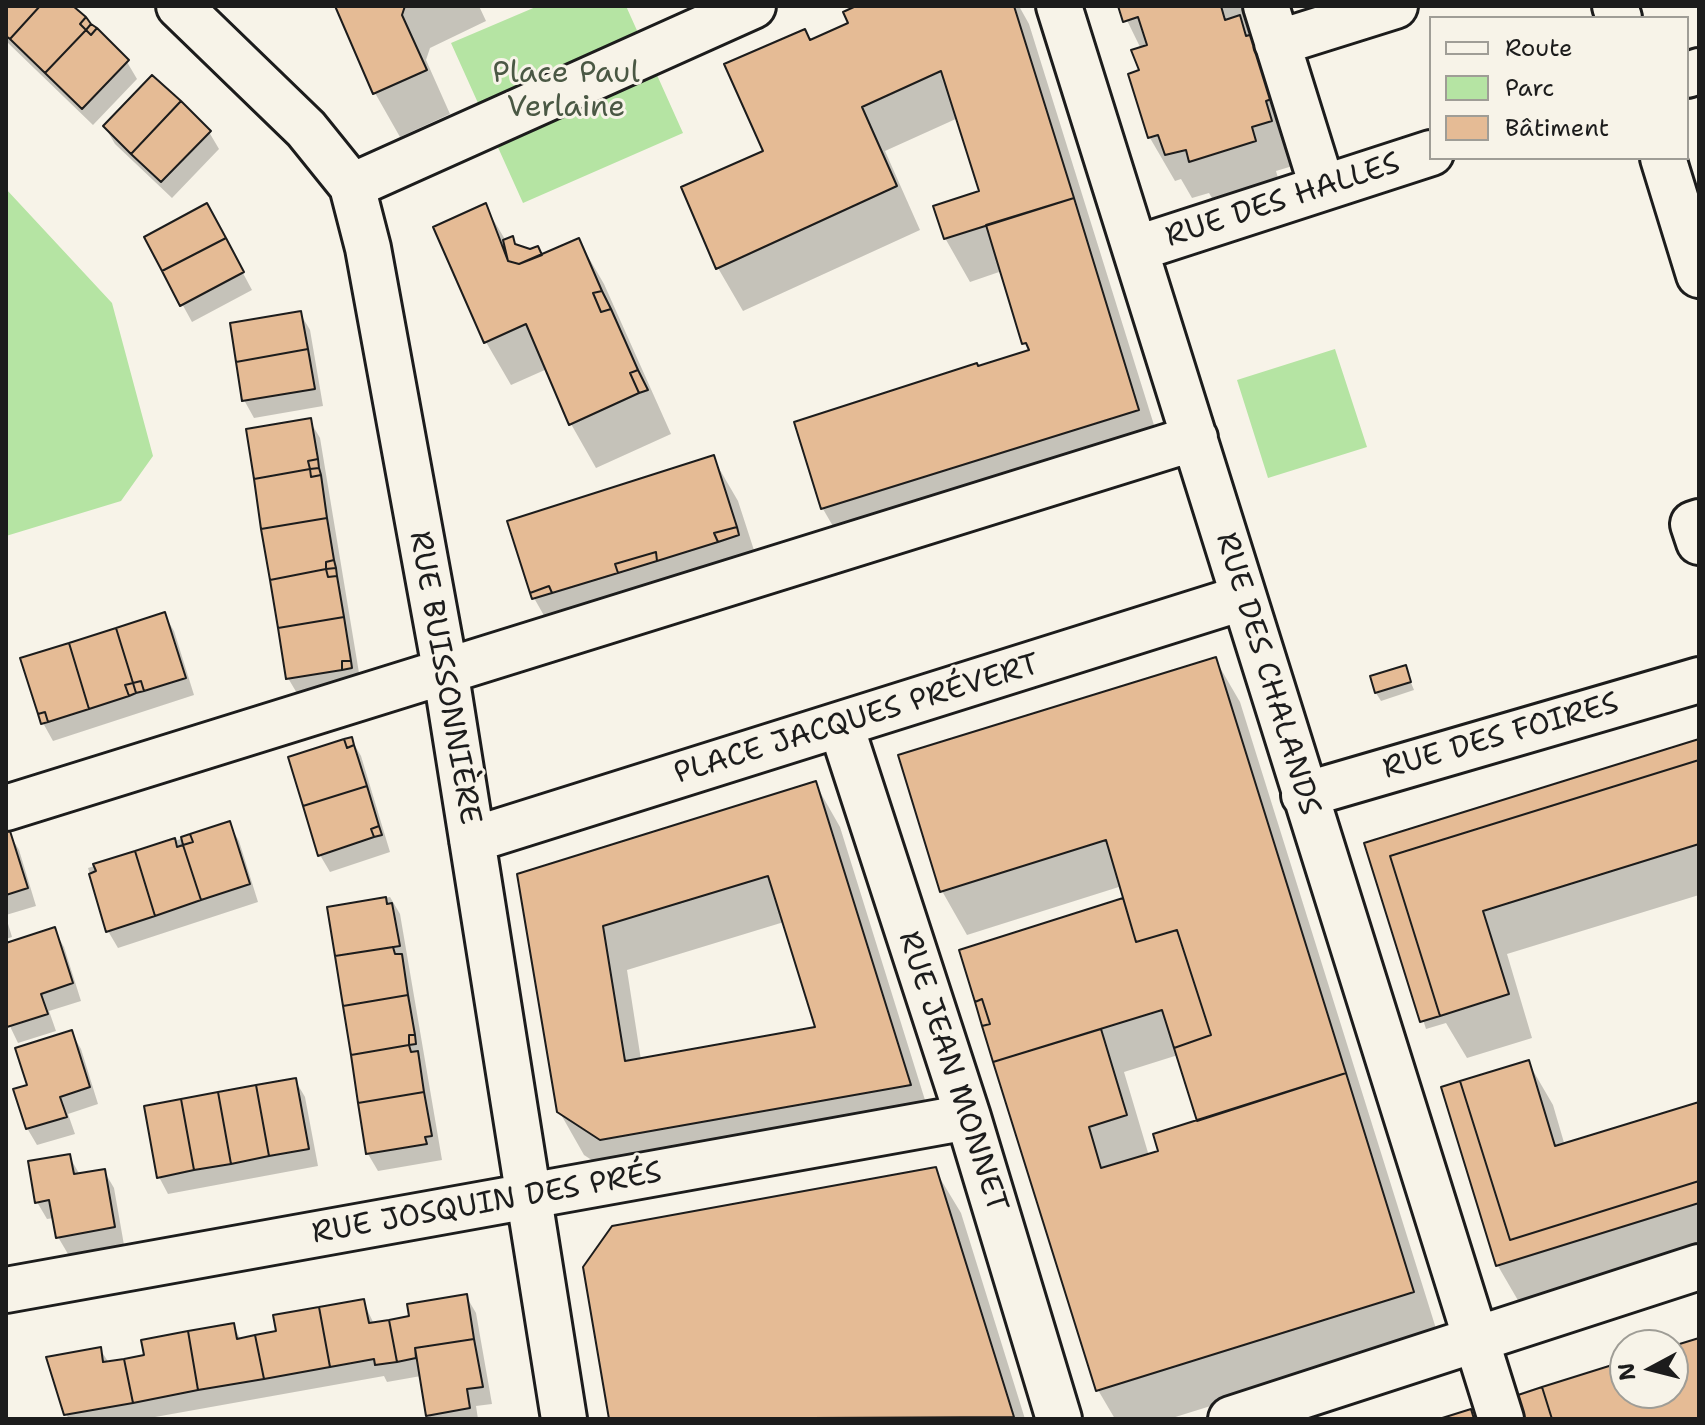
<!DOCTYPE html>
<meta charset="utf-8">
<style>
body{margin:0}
#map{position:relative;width:1705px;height:1425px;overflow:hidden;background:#f7f3e8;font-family:"Shantell Sans",sans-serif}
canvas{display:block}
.frame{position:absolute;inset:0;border:8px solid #1c1c1c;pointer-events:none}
.legend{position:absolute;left:1429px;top:16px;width:260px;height:144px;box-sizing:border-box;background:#f7f3e8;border:2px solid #9f9d96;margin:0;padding:10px 14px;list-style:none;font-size:24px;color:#1c1c1c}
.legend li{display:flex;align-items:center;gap:16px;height:40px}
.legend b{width:40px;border:2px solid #9f9d96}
.north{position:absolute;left:1609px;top:1329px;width:80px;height:80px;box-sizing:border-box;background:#f7f3e8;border:2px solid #9f9d96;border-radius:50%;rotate:263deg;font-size:22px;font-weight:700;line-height:32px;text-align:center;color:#1c1c1c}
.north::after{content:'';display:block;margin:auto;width:28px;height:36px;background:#1c1c1c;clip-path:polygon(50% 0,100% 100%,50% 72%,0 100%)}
</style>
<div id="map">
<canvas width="1705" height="1425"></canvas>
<div class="frame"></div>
<ul class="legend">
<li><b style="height:10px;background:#f7f3e8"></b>Route</li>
<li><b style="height:22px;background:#b5e4a3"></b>Parc</li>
<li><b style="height:22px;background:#e5bb95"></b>Bâtiment</li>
</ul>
<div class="north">N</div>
</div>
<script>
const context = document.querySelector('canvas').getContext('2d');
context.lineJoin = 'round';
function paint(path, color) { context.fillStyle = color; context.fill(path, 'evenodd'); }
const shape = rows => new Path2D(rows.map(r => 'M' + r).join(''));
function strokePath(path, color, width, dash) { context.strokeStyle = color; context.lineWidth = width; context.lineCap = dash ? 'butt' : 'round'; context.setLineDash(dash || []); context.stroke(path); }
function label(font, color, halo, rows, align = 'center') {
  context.font = font + ' "Shantell Sans",sans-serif'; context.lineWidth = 6; context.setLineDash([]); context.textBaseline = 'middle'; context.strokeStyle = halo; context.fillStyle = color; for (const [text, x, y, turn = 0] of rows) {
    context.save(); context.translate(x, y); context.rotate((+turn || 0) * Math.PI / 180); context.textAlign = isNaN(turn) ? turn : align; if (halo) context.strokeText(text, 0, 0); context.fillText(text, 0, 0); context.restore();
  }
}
paint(shape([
 [538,6,626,6,683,133,523,203,451,43],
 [6,189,112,303,153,456,121,501,6,536],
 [1335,349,1367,447,1268,478,1237,380]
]), '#b5e4a3');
paint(shape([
 [6,6,70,6,127,62,137,79,93,125,6,41],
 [337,6,479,6,486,21,430,48,426,60,450,114,400,137,375,93],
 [861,6,1019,6,1029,24,1163,454,848,552,823,509,797,423,1029,352,1002,271,970,282,945,238,981,192,958,118,885,151,920,230,743,311,718,268,810,42,851,24],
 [1120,6,1247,6,1254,31,1248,33,1296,165,1276,171,1280,185,1216,205,1209,193,1192,198,1181,179,1175,181,1150,138,1130,75,1141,71,1141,49],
 [105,127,209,132,219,149,172,198,115,144],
 [485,206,506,241,542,257,579,241,604,284,671,434,596,468,571,424,547,369,511,385,486,342],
 [216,223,252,290,192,322,146,238],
 [300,313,310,330,323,406,254,418,244,400],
 [310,421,320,438,361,685,298,695,288,678],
 [713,458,738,501,763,578,559,642,534,598,510,523],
 [164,614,174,631,194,695,53,741,43,723],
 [1215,659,1240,702,1438,1335,1169,1419,1115,1419,1098,1390,961,952,1126,900,1122,886,967,935,942,891,900,756],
 [1178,1055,1200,1122,1161,1152,1149,1156,1124,1072],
 [1405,668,1414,690,1381,701,1376,693],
 [351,739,361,756,390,852,330,872,320,855],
 [1699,741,1699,895,1507,954,1532,1038,1467,1058,1446,1023,1426,1029,1367,844],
 [815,783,840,827,934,1129,627,1183,584,1155,559,1111,519,875],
 [784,922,818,1029,641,1060,627,970],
 [229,824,239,841,258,902,118,948,108,931,88,868],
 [9,833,19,850,36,906,6,915,6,834],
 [390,897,400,914,442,1160,378,1171,368,1154,329,909],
 [6,917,12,937,6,939],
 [54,930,64,947,81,1001,49,1011,56,1031,18,1043,6,1018,6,984,10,983,6,945],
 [71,1032,81,1049,98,1104,68,1114,75,1134,37,1145,27,1128,29,1086],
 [1528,1062,1553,1105,1565,1146,1699,1104,1699,1254,1523,1309,1498,1266,1443,1088],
 [295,1080,305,1097,318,1166,168,1194,159,1177],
 [69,1156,80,1175,104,1171,114,1188,124,1245,68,1254,58,1237,54,1218,47,1219,37,1202],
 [935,1170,961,1213,1025,1419,611,1419,605,1388],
 [466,1296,476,1313,492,1404,476,1406,478,1419,430,1419,421,1376,387,1382,384,1376,144,1419,69,1419,66,1414,100,1349,109,1363,146,1356,233,1325,241,1340,278,1333,363,1301,374,1324,412,1317]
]), '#0003');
const building = shape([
 [6,6,40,6,10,39,6,36,6,6],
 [40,6,73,6,86,17,80,24,86,30,45,73,10,39,40,6],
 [335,6,405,6,402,15,427,70,373,94,335,6],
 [856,6,1014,6,1074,198,944,239,933,206,979,191,941,71,862,107,897,186,716,269,681,187,763,151,724,64,805,29,810,40,848,23,843,12,856,6],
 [1118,6,1221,6,1225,20,1240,15,1246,36,1257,33,1277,97,1266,101,1272,121,1252,127,1256,141,1189,162,1186,150,1165,155,1158,135,1148,138,1128,74,1139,70,1131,50,1147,45,1138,17,1123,22,1118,6],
 [86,17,91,24,86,30,80,24,86,17],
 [91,24,97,28,91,35,86,30,91,24],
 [97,28,129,60,82,109,45,73,86,30,91,35,97,28],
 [152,75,181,101,131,154,103,126,152,75],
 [181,101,211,131,161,182,131,154,181,101],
 [1074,198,1139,410,821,509,794,422,977,363,978,366,1029,350,1026,343,1022,344,986,225,1074,198],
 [207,203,226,238,162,271,144,237,207,203],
 [486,203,508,261,519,264,579,238,602,291,593,293,601,312,611,309,638,370,630,373,639,393,569,425,526,324,484,343,433,227,486,203],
 [513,236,515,244,530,249,538,246,542,255,519,264,508,261,503,240,513,236],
 [226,238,244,272,180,306,162,271,226,238],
 [602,291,611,309,601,312,593,293,602,291],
 [301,311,308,349,236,362,230,323,301,311],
 [308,349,315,389,242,401,236,362,308,349],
 [638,370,648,390,639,393,630,373,638,370],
 [311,418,318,459,308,461,310,469,254,479,246,429,311,418],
 [714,455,737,527,714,533,718,542,657,561,656,552,615,564,618,573,552,593,549,586,530,593,507,521,714,455],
 [318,459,319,468,310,469,308,461,318,459],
 [319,468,321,475,311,477,310,469,319,468],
 [310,469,311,477,321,475,327,518,261,529,254,479,310,469],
 [327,518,334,560,326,562,326,569,270,580,261,529,327,518],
 [737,527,739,535,718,542,714,533,737,527],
 [656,552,657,561,618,573,615,564,656,552],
 [334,560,336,568,326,569,326,562,334,560],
 [336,568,337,576,328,577,326,569,336,568],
 [326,569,328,577,337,576,344,617,278,628,270,580,326,569],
 [549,586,552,593,532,599,530,593,549,586],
 [165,612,186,678,144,691,141,681,133,683,116,628,165,612],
 [344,617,351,661,342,661,342,670,286,679,278,628,344,617],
 [116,628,133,683,125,685,129,696,89,709,69,643,116,628],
 [69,643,89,709,48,722,45,712,38,714,20,658,69,643],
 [1216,657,1346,1073,1197,1121,1174,1048,1211,1035,1177,930,1136,942,1106,840,940,892,898,755,1216,657],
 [342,661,351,661,352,668,342,670,342,661],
 [1406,665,1411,682,1375,693,1370,676,1406,665],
 [141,681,144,691,136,693,133,683,141,681],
 [133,683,136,693,129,696,125,685,133,683],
 [45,712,48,722,41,724,38,714,45,712],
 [352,737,354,745,347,748,344,739,352,737],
 [344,739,347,748,354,745,367,786,303,806,288,757,344,739],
 [1699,739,1699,760,1390,856,1440,1016,1420,1022,1364,843,1699,739],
 [1699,760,1699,844,1483,911,1509,994,1440,1016,1390,856,1699,760],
 [816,781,911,1085,600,1140,557,1112,517,874,816,781],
 [768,876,815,1027,625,1061,603,926,768,876],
 [367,786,379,826,371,829,374,837,318,856,303,806,367,786],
 [230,821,250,884,201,900,183,845,193,842,190,834,230,821],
 [379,826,382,835,374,837,371,829,379,826],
 [10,831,28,888,6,895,6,832,10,831],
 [190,834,193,842,183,845,181,837,190,834],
 [175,838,177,847,183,845,201,900,155,916,135,851,175,838],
 [135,851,155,916,106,932,89,874,96,871,93,864,135,851],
 [386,897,387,904,392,903,400,946,335,956,327,907,386,897],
 [1123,898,1136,942,1177,930,1211,1035,1174,1048,1162,1010,993,1062,982,1026,990,1024,982,999,975,1002,959,950,1123,898],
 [55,927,73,983,41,994,48,1014,7,1027,6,943,55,927],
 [393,947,395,954,402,954,408,995,343,1006,335,956,393,947],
 [408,995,415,1035,409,1035,409,1045,351,1055,343,1006,408,995],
 [982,999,990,1024,982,1026,975,1002,982,999],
 [1101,1029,1127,1115,1089,1127,1101,1168,1158,1151,1153,1134,1346,1073,1414,1292,1096,1391,993,1062,1101,1029],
 [72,1030,90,1087,60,1097,67,1117,26,1129,13,1089,27,1085,15,1048,72,1030],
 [409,1035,415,1035,416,1044,409,1045,409,1035],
 [409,1045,411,1052,418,1051,424,1092,358,1103,351,1055,409,1045],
 [1529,1060,1555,1146,1699,1102,1699,1181,1510,1240,1460,1081,1529,1060],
 [296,1078,309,1149,269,1156,256,1085,296,1078],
 [1460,1081,1510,1240,1699,1181,1699,1203,1496,1266,1441,1087,1460,1081],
 [256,1085,269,1156,231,1164,218,1092,256,1085],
 [218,1092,231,1164,194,1170,181,1099,218,1092],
 [424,1092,432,1136,425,1137,427,1144,366,1154,358,1103,424,1092],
 [181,1099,194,1170,157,1178,144,1106,181,1099],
 [70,1154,74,1174,105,1169,115,1227,56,1238,49,1200,35,1203,28,1161,70,1154],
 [936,1167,1014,1417,609,1419,583,1267,612,1226,936,1167],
 [467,1294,474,1339,415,1348,416,1358,397,1362,389,1320,409,1316,407,1304,467,1294],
 [364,1299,369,1323,389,1320,397,1362,375,1365,374,1359,330,1367,319,1307,364,1299],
 [319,1307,330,1367,264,1379,255,1335,276,1331,273,1315,319,1307],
 [234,1323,237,1339,255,1335,264,1379,198,1390,188,1331,234,1323],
 [188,1331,198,1390,133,1403,124,1359,144,1355,141,1340,188,1331],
 [1699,1338,1699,1419,1552,1419,1542,1387,1625,1361,1625,1393,1673,1393,1673,1346,1699,1338],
 [474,1339,483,1387,467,1389,470,1408,426,1416,415,1348,474,1339],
 [101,1347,103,1362,124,1359,133,1403,64,1415,46,1357,101,1347],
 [1542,1387,1552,1419,1525,1419,1518,1395,1542,1387],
 [1471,1409,1474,1419,1439,1419,1471,1409]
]);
paint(building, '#e5bb95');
strokePath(building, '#1c1c1c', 2);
const minor = shape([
 [179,6,306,129,352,186,368,248,445,669,564,1419],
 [1059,6,1501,1419],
 [1266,6,1322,186],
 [1615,6,1619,18],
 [1277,43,1395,6],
 [1687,75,1699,71],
 [1663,158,1699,275],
 [352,186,753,6],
 [1135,249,1431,153],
 [1699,522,1693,524,1699,542],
 [841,726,968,1117,1059,1419],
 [1304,795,1699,680],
 [6,808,1195,438],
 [472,840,1242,598],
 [6,1290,968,1117],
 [1231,1419,1699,1267]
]);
strokePath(minor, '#1c1c1c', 50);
strokePath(minor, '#f7f3e8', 44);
label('30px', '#4a5844', '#f7f3e8', [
 ["Place Paul",566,74],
 ["Verlaine",566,108]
]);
label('30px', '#1c1c1c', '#f7f3e8', [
 ["RUE DES HALLES",1283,201,-18],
 ["RUE DES CHALANDS",1267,674,73],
 ["RUE BUISSONNIÈRE",444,678,80],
 ["PLACE JACQUES PRÉVERT",857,720,-17],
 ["RUE DES FOIRES",1501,737,-16],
 ["RUE JEAN MONNET",952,1072,72],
 ["RUE JOSQUIN DES PRÉS",487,1204,-10]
]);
</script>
